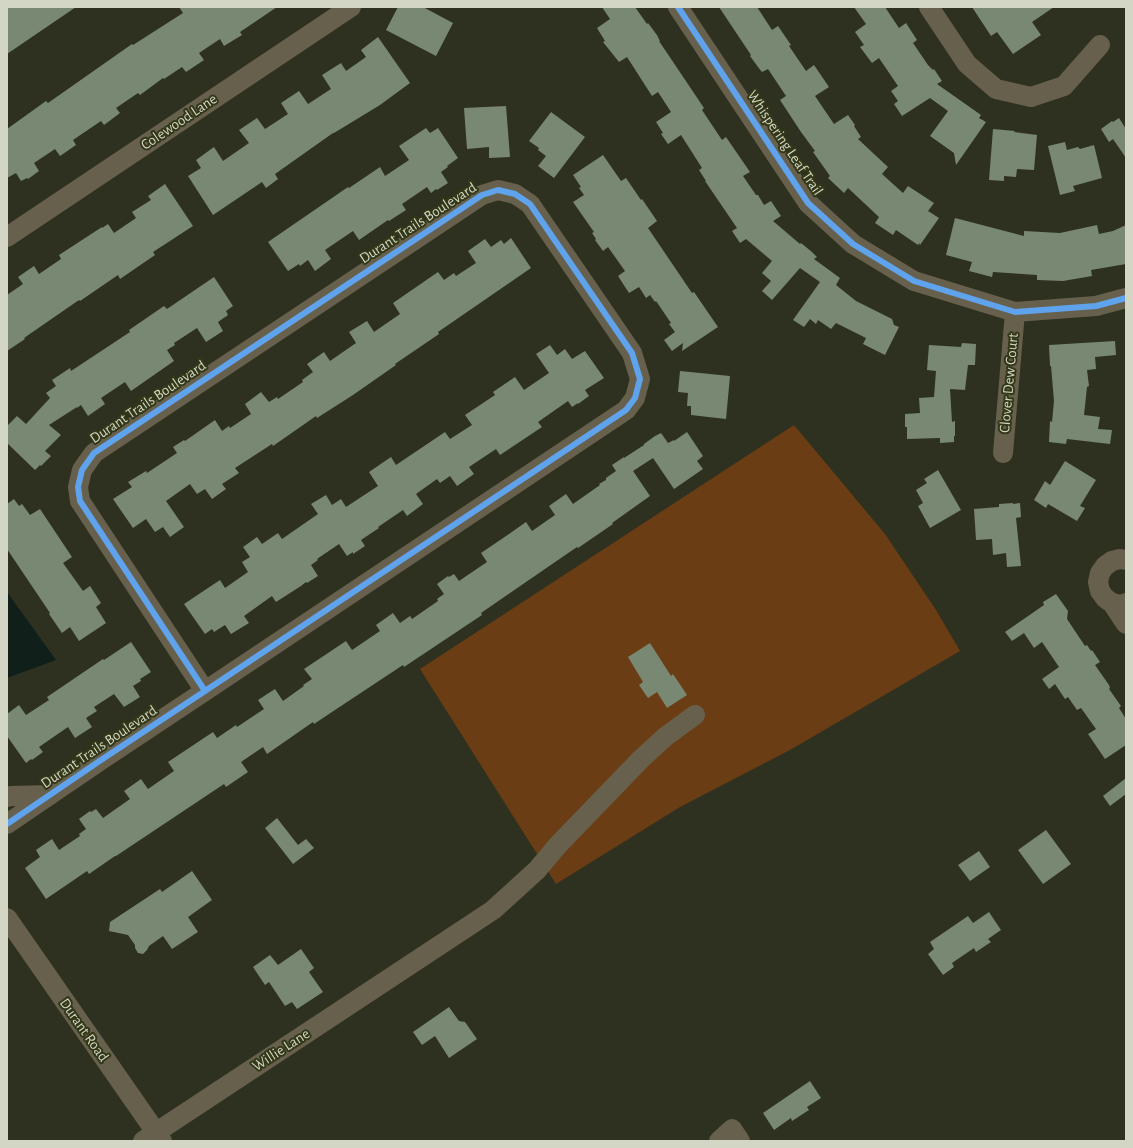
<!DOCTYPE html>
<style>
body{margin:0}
#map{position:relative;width:1133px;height:1148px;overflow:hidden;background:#2e311f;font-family:"Alegreya Sans",sans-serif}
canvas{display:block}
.frame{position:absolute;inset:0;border:8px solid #d3d6c4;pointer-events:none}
</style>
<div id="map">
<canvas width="1133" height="1148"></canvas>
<div class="frame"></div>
</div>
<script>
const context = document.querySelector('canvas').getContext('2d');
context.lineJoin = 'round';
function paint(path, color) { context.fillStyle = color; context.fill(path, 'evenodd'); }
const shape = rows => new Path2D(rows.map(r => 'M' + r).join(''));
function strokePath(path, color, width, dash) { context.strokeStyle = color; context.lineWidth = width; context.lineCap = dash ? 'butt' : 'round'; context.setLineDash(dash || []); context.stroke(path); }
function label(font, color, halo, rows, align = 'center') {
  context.font = font + ' "Alegreya Sans",sans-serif'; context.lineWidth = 4; context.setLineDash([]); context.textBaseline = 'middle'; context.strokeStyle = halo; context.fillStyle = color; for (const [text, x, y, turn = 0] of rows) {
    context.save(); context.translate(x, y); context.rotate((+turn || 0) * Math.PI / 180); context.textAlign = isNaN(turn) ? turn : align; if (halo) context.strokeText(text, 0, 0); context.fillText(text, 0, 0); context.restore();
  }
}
paint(shape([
 [794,425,885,534,936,610,960,651,790,750,680,807,556,884,420,669]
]), '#6b3d14');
paint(shape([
 [7,592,56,660,7,678]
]), '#101f1a');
paint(shape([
 [7,7,76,7,7,54],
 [179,7,277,7,240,32,242,35,224,46,220,39,199,53,204,60,186,72,182,67,164,79,163,78,140,95,138,93,116,108,120,113,104,125,101,121,73,140,76,145,60,156,55,149,34,163,39,171,28,179,27,178,21,181,16,173,7,178,7,129,46,101,48,103,132,44,133,45,183,13],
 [398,7,423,7,453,23,436,56,386,30],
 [602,7,635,7,647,24,648,23,657,35,660,41,659,41,704,108,702,110,722,140,726,137,750,172,743,176,756,195,758,195,764,205,771,201,781,216,773,221,800,244,801,243,812,252,817,257,814,259,840,278,836,285,856,301,892,319,894,325,899,327,885,355,863,344,866,338,836,323,831,329,818,320,816,324,810,319,804,327,793,320,820,282,800,268,772,300,762,291,771,281,762,273,772,261,746,239,740,243,732,231,737,228,705,181,706,181,699,170,702,168,681,135,668,144,661,134,663,133,656,122,671,112,658,92,652,96,627,57,619,62,603,42,605,41,597,28,610,19],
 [719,7,757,7,772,30,778,26,791,45,789,46,806,71,814,65,829,87,815,96,834,124,848,115,855,125,854,126,861,137,858,139,888,167,882,174,903,193,908,186,934,203,928,211,939,218,920,245,919,243,918,245,896,230,893,235,875,223,879,217,848,188,844,193,828,178,830,176,813,152,815,151,801,132,780,100,786,96,768,69,762,72,758,67,750,56,751,55],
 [854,7,885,7,899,28,906,23,917,40,913,43,928,65,933,70,934,69,942,81,937,84,981,115,979,118,986,122,956,165,954,153,930,136,948,111,930,98,902,116,894,104,898,101,891,91,898,86,879,58,872,63,860,47,864,45,855,32,866,24],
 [972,7,1054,7,1032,22,1041,35,1013,54,997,32,991,36],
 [378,37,410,83,380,105,334,133,333,133,275,174,278,179,266,188,262,182,213,215,188,176,201,168,196,160,214,147,223,161,249,143,239,130,257,118,265,129,288,114,281,103,299,91,308,104,331,89,322,75,341,63,346,71,366,57,361,50],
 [506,106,510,157,489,158,489,147,467,149,464,108],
 [551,112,585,137,554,178,538,166,546,156,538,150,539,148,529,141],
 [1119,118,1126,129,1126,158,1113,139,1109,142,1101,129,1112,121,1113,122],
 [426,128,430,133,438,128,458,158,447,166,448,167,441,172,448,183,437,190,436,189,431,193,427,187,402,204,406,210,389,221,388,220,359,240,353,231,325,250,331,259,315,271,308,260,300,266,299,264,288,271,268,242,348,187,349,188,380,167,385,176,409,160,399,146],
 [993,129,1015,131,1014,132,1037,135,1034,170,1017,169,1016,177,1004,176,1004,181,989,180],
 [1065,142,1067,150,1078,147,1080,149,1094,145,1102,178,1073,186,1075,191,1060,195,1048,146],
 [603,155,621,181,626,178,641,200,642,199,657,221,648,228,692,293,694,292,718,327,682,351,683,343,672,351,664,340,675,332,669,324,671,323,656,301,655,302,650,295,646,298,639,287,629,293,618,276,625,271,608,247,603,251,595,240,596,239,592,233,594,232,573,202,584,195,579,188,581,187,573,175],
 [165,184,193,226,153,252,155,255,120,279,118,275,80,301,79,300,24,338,25,339,7,351,7,295,23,284,18,277,34,266,39,274,61,259,59,255,102,227,102,228,108,224,114,233,136,218,132,212,151,200,148,196],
 [955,218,1024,236,1024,231,1060,233,1097,225,1099,234,1113,231,1126,225,1126,264,1091,270,1092,276,1063,281,1037,280,1037,275,993,272,992,277,969,271,972,262,946,255],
 [511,238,531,268,438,332,439,334,395,364,396,365,353,395,317,418,316,416,273,446,272,444,235,468,239,473,222,484,226,489,212,499,205,489,197,494,190,484,166,501,184,527,170,537,163,527,155,532,146,519,133,528,113,499,132,487,128,482,146,471,147,473,177,453,173,447,184,440,185,441,215,420,222,431,229,426,230,428,251,414,245,404,261,392,269,402,277,397,278,399,303,382,302,380,313,372,307,364,324,352,330,361,356,343,349,332,367,321,374,332,400,314,393,303,438,272,444,280,454,273,456,276,476,263,468,251,485,239,491,247,501,240,504,244],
 [214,277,233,306,226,311,228,315,218,322,223,331,206,342,197,328,174,343,175,345,167,350,174,361,131,391,125,382,101,398,105,404,88,416,81,405,77,408,77,407,49,425,61,435,45,451,51,456,41,466,40,465,35,470,7,443,7,426,17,416,26,424,50,398,46,393,56,386,52,380,70,368,71,371,130,332,129,330,164,306,167,309],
 [1115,341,1116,355,1095,357,1096,369,1087,370,1089,386,1087,387,1084,415,1100,417,1098,429,1112,430,1110,444,1067,439,1066,444,1049,442,1050,421,1052,422,1054,401,1051,366,1050,366,1049,345],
 [962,343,976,344,975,365,968,365,965,390,950,389,952,422,955,421,955,436,954,436,954,442,940,443,940,438,907,439,907,427,905,427,905,414,920,413,919,398,934,397,936,371,927,370,929,345,961,347],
 [550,345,557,355,565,349,572,359,585,351,604,378,585,390,589,396,578,404,578,403,572,407,568,401,538,422,542,427,500,455,496,449,469,467,474,474,457,486,450,476,440,483,437,479,416,494,423,504,407,516,403,510,378,527,379,528,361,540,365,546,353,554,353,552,347,556,339,544,317,559,318,560,311,565,318,576,307,583,306,582,301,586,276,602,272,596,244,616,249,623,231,634,225,625,214,632,212,629,205,634,184,604,220,580,225,588,248,572,242,562,250,557,243,547,257,537,262,544,278,533,282,539,318,514,311,504,326,495,332,505,341,499,346,507,378,486,369,472,391,457,396,465,445,432,450,439,472,425,465,415,495,395,493,392,515,377,524,390,549,373,536,354],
 [680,371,730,376,726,419,691,415,691,406,687,406,688,393,678,392],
 [687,432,703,456,697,461,703,469,674,489,653,458,633,471,650,496,612,523,613,524,578,548,577,547,526,582,481,613,482,615,404,667,403,665,341,706,314,724,313,722,267,754,263,747,241,762,248,772,226,787,224,784,116,856,115,856,89,874,87,871,46,899,25,868,40,857,36,850,52,839,59,850,80,836,79,834,86,829,79,819,90,811,91,812,96,809,103,818,130,799,124,791,141,779,148,789,174,771,168,762,213,732,217,738,236,725,237,727,264,709,258,700,275,689,283,701,304,686,303,685,312,679,304,669,346,641,352,650,380,631,376,625,393,613,400,623,410,616,412,619,438,601,437,599,444,594,437,584,448,576,449,577,454,574,459,581,487,562,481,553,509,534,526,522,532,531,555,515,549,506,566,494,573,504,600,485,599,484,606,480,606,478,616,471,612,465,624,457,624,458,644,445,644,444,655,436,661,433,668,443,674,440,674,441],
 [1065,461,1096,480,1080,506,1085,508,1077,521,1048,504,1046,508,1034,500,1045,481,1050,485],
 [938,470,961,510,930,528,918,506,923,503,916,490,927,483,924,479],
 [14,499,19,506,22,504,30,515,40,509,72,557,63,563,83,591,90,586,101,603,96,607,106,623,79,641,70,627,62,633,49,614,50,613,7,549,7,504],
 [1013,503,1013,504,1020,503,1021,517,1016,518,1021,566,1007,567,1006,553,993,555,992,539,976,540,974,509,999,507,999,504],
 [1056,594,1068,611,1067,619,1085,646,1087,645,1091,651,1092,650,1100,662,1095,665,1109,685,1110,688,1109,689,1121,706,1119,708,1126,719,1126,745,1105,759,1088,734,1096,729,1081,708,1077,710,1068,697,1065,699,1055,684,1049,689,1042,679,1059,667,1042,642,1034,648,1024,633,1012,641,1005,632,1044,605,1043,602],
 [131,642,151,672,140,679,141,681,133,686,140,697,124,707,114,694,94,707,97,711,86,718,92,727,75,738,68,727,39,747,43,752,32,760,31,759,26,763,7,736,7,714,19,705,26,715,49,700,47,697,103,659,104,660],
 [650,643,671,676,673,674,687,695,667,708,657,692,648,698,639,685,643,682,628,657],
 [1126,778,1126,794,1110,806,1103,796],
 [277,818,298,845,306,839,314,848,293,864,265,828],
 [1046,830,1071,864,1043,884,1018,850],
 [979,851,990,867,970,881,958,865],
 [192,871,212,900,188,917,198,932,172,949,163,936,149,946,147,950,143,954,138,953,135,948,135,945,128,935,109,931,110,922,160,889,162,892],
 [989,912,1001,930,988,939,991,942,976,952,974,948,952,963,954,967,943,975,928,954,934,949,930,942,968,916,973,923],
 [301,949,314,968,309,972,323,992,297,1009,292,1002,285,1006,269,982,265,985,253,967,270,955,278,965],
 [449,1007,459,1021,465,1022,477,1039,449,1058,435,1036,422,1045,413,1032],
 [810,1081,821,1098,807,1107,809,1110,792,1121,791,1118,774,1130,763,1113]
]), '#798873');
strokePath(shape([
 [678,7,808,203,853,244,914,281,1015,312,1096,306,1126,298],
 [929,7,967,64,996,89,1031,97,1064,86,1100,45],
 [7,237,351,7],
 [1003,453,1015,312],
 [1126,560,1120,559,1112,561,1105,566,1100,573,1098,582,1100,591,1105,598,1112,603,1121,605,1126,603],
 [1112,603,1126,624],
 [7,797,11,796,50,795],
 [7,824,101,760,205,691,626,410,635,398,640,379,632,353,530,204,515,194,498,190,482,195,94,453,82,470,78,487,80,501,205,691],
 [7,918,162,1141],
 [143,1141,493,910,537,870,558,845,641,759,665,737,695,715],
 [719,1141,732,1129,740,1141]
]), '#67604d', 20);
strokePath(shape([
 [678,7,808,203,853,244,914,281,1015,312,1096,306,1126,298],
 [7,824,101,760,205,691,626,410,635,398,640,379,632,353,530,204,515,194,498,190,482,195,94,453,82,470,78,487,80,501,205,691]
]), '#60a3ed', 6);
label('15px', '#d3d6c4', '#333818', [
 ["Colewood Lane",179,122,-34],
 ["Whispering Leaf Trail",785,143,56],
 ["Durant Trails Boulevard",418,223,-33],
 ["Clover Dew Court",1009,383,-85],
 ["Durant Trails Boulevard",148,402,-34],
 ["Durant Trails Boulevard",99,747,-34],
 ["Durant Road",84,1030,55],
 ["Willie Lane",281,1050,-33]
]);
</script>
